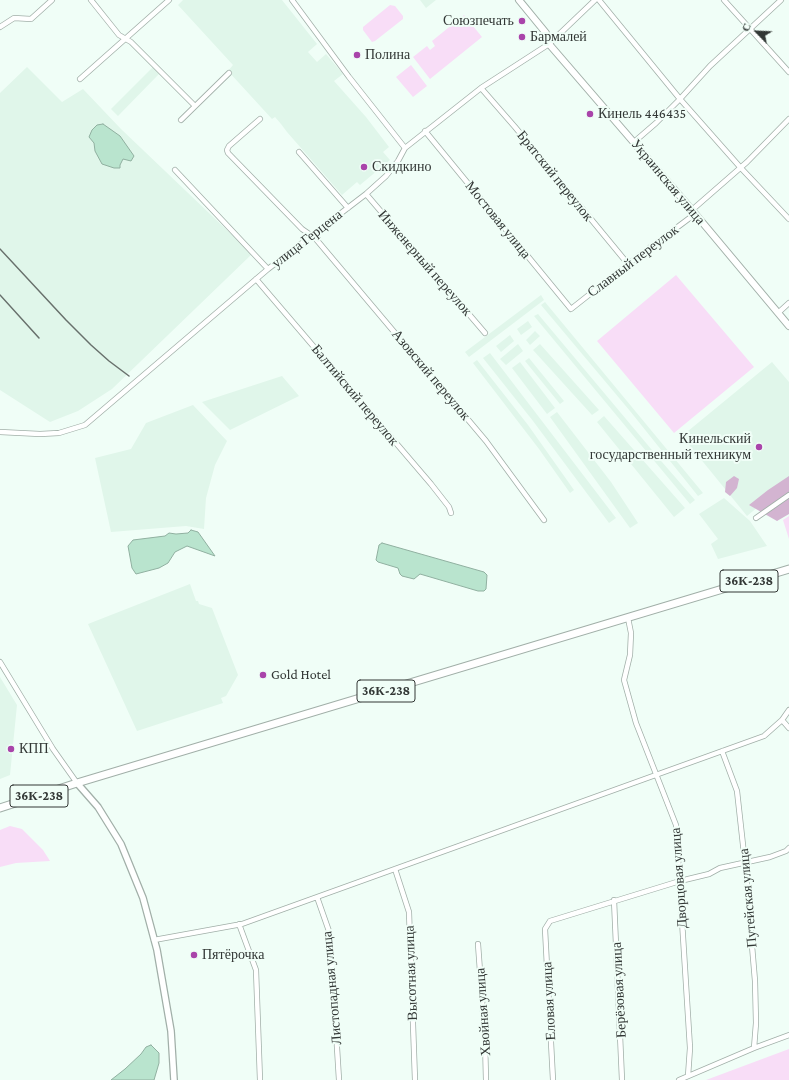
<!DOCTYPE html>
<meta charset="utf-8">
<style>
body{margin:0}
#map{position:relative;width:789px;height:1080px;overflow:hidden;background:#f0fef7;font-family:"Crimson Pro",serif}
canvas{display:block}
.north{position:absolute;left:737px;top:12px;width:40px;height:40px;-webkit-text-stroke:3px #f0fef7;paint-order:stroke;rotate:294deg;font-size:11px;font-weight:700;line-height:16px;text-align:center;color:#323735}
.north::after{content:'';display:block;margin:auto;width:14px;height:18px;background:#323735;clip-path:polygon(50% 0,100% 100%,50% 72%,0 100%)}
</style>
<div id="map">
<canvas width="789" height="1080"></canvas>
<div class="north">С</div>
</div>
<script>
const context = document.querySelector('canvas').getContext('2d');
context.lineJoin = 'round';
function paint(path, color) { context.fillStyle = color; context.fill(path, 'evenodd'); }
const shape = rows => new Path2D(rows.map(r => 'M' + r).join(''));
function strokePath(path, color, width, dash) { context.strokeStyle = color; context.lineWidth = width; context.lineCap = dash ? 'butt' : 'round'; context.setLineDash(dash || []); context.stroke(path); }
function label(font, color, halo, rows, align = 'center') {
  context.font = font + ' "Crimson Pro",serif'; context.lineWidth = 4; context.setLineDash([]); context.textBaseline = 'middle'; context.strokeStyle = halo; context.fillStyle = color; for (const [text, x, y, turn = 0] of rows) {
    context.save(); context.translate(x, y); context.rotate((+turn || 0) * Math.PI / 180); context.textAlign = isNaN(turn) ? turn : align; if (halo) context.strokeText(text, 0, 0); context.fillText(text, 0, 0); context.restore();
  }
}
paint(shape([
 [183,0,282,0,317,44,308,52,317,62,326,54,343,74,334,81,366,117,389,147,383,152,390,160,360,185,357,182,342,195,287,132,281,124,275,117,272,119,228,71,233,65,178,5],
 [420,0,436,0,426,8],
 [27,67,62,102,83,89,121,129,252,254,112,389,78,411,50,422,0,390,0,93],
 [153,67,159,74,118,116,111,109],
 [541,295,544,300,469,357,465,352],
 [545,302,703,493,698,496,630,411,541,305],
 [538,314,662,462,695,500,690,504,534,316],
 [528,321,532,327,521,335,517,329],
 [535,331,540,336,530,345,526,340],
 [510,335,514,341,501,352,496,346],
 [518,344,523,351,506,365,500,359],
 [540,344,599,410,592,415,533,350],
 [490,353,616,518,609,523,533,421,483,358],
 [529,358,564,401,560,404,525,361],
 [477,360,528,425,574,490,570,493,539,449,473,363],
 [520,362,555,408,547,414,512,368],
 [772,362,789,382,789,481,747,516,682,436],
 [282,376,299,396,230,430,202,402],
 [193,405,227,441,215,465,206,498,204,529,186,526,111,532,95,458,131,449,146,423],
 [557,412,611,482,638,523,630,528,550,417],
 [604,416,685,508,674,517,597,422],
 [724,498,750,521,767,546,718,559,711,544,718,539,699,514],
 [190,584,196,601,198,601,199,604,212,608,238,675,226,696,221,698,223,703,137,731,88,624],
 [0,677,17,705,10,775,0,779]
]), '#e0f6ea');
paint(shape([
 [390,5,395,6,403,16,403,19,375,41,372,42,363,30,363,27],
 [464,15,482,37,430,79,413,57,427,46,430,50,435,46,432,41],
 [411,65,427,86,413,97,396,77],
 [676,275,754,367,674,433,597,341],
 [789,516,789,539,783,520],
 [10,826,22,829,43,850,50,861,16,863,0,867,0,830],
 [789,1049,789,1080,706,1080]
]), '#f8ddf7');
paint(shape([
 [734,476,739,479,737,488,730,496,725,492,726,482],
 [789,476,789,514,777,521,749,505,768,490]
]), '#d3b4d1');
const water = shape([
 [103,124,120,136,134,156,131,161,123,159,120,165,120,168,114,168,102,164,95,151,94,143,89,137,92,130,97,125,103,124],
 [191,530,198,532,215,556,187,546,175,552,168,563,159,568,136,574,132,568,128,546,133,540,165,536,169,533,176,534,188,533,191,530],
 [382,543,484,572,487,575,486,589,484,591,478,591,420,574,414,579,402,576,400,574,398,568,378,562,376,560,379,545,382,543],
 [151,1045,159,1053,159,1063,154,1080,111,1080,125,1069,141,1054,146,1047,151,1045]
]);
paint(water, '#b9e4ce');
strokePath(water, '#90b0a0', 1);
const minor = shape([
 [91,0,119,35,131,42,195,106],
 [292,0,349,77,405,148],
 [599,0,680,99,740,167,789,219],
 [724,0,789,72],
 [0,27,14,18,31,19,52,0],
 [80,79,169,0],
 [481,88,515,127,628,264],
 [260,119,229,146,227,150,228,153,302,229,315,238,486,441,544,520],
 [181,120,229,73],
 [425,131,571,309,628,264,695,214],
 [634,142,656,123,680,99,710,66,781,0],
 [299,152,348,208],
 [175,170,268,269],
 [366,194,485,333],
 [692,210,747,162,789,119],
 [256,279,431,484,449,507,451,513],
 [778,313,789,303],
 [0,432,40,434,59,433,85,425,268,269,366,194,386,176,398,161,405,148,481,88,549,44,595,0],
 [756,518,789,495],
 [628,618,631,633,630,655,624,680,636,723,676,825,690,1048,688,1076],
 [0,662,53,749,77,783],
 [782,720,789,728],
 [722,751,737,791,745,863,755,981,756,1023,754,1048],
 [395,869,409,912,415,1080],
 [317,897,330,934,339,1080],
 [614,900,622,1080],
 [239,924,256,970,260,1080],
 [154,940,242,924,764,736,782,720,789,710],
 [478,944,485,1040,486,1080],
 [553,1080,545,929,550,921,680,881,709,874,720,868,770,857,786,851,789,848],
 [679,1080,754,1048,789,1035]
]);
const tertiary = shape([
 [77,783,98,807,121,844,143,898,157,950,171,1031,174,1080]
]);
const secondary = shape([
 [519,0,546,33,549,44,692,210,789,326]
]);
const primary = shape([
 [0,808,77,783,789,569]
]);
strokePath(minor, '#a1afa8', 6);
strokePath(tertiary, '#a1afa8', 8);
strokePath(secondary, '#a1afa8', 8);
strokePath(primary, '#a1afa8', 9);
strokePath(minor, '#fff', 4.5);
strokePath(tertiary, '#fff', 5.5);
strokePath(secondary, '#fff', 6);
strokePath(primary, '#fff', 7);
strokePath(shape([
 [0,249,66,320,91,345,109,361,129,376],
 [0,295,39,338]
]), '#68706c', 1.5);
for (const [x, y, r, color] of [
 [522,21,4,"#a944aa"],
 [522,37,4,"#a944aa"],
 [357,55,4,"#a944aa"],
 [590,114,4,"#a944aa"],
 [364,167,4,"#a944aa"],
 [759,447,4,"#a944aa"],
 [263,675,4,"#a944aa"],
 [11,749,4,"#a944aa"],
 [194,955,4,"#a944aa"]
]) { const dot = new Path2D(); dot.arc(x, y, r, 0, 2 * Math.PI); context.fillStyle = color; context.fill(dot); strokePath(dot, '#f0fef7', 1.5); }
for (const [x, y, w] of [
 [749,581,58],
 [386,691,58],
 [39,796,58]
]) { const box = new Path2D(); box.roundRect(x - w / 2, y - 11, w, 22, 3); context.fillStyle = '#f0fef7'; context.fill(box); strokePath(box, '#323735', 1); }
label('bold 13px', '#323735', null, [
 ["36К-238",749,581],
 ["36К-238",386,691],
 ["36К-238",39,796]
]);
label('14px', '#323735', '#f0fef7', [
 ["Союзпечать",514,21,"right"],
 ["Бармалей",530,37],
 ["Полина",365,55],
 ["Кинель 446435",598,114],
 ["Скидкино",372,167],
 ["Кинельский",751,439,"right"],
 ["государственный техникум",751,455,"right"],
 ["Gold Hotel",271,675],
 ["КПП",19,749],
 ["Пятёрочка",202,955]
], 'left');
label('14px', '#323735', '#f0fef7', [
 ["Братский переулок",555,176,51],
 ["Украинская улица",668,182,50],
 ["Мостовая улица",498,220,51],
 ["улица Герцена",307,239,-38],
 ["Славный переулок",633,261,-37],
 ["Инженерный переулок",425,263,49],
 ["Азовский переулок",431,375,50],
 ["Балтийский переулок",355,395,50],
 ["Дворцовая улица",679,878,-94],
 ["Путейская улица",748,898,-95],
 ["Высотная улица",411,973,-92],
 ["Листопадная улица",332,988,-95],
 ["Берёзовая улица",619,990,-93],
 ["Еловая улица",549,1001,-93],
 ["Хвойная улица",483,1012,-94]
]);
</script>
